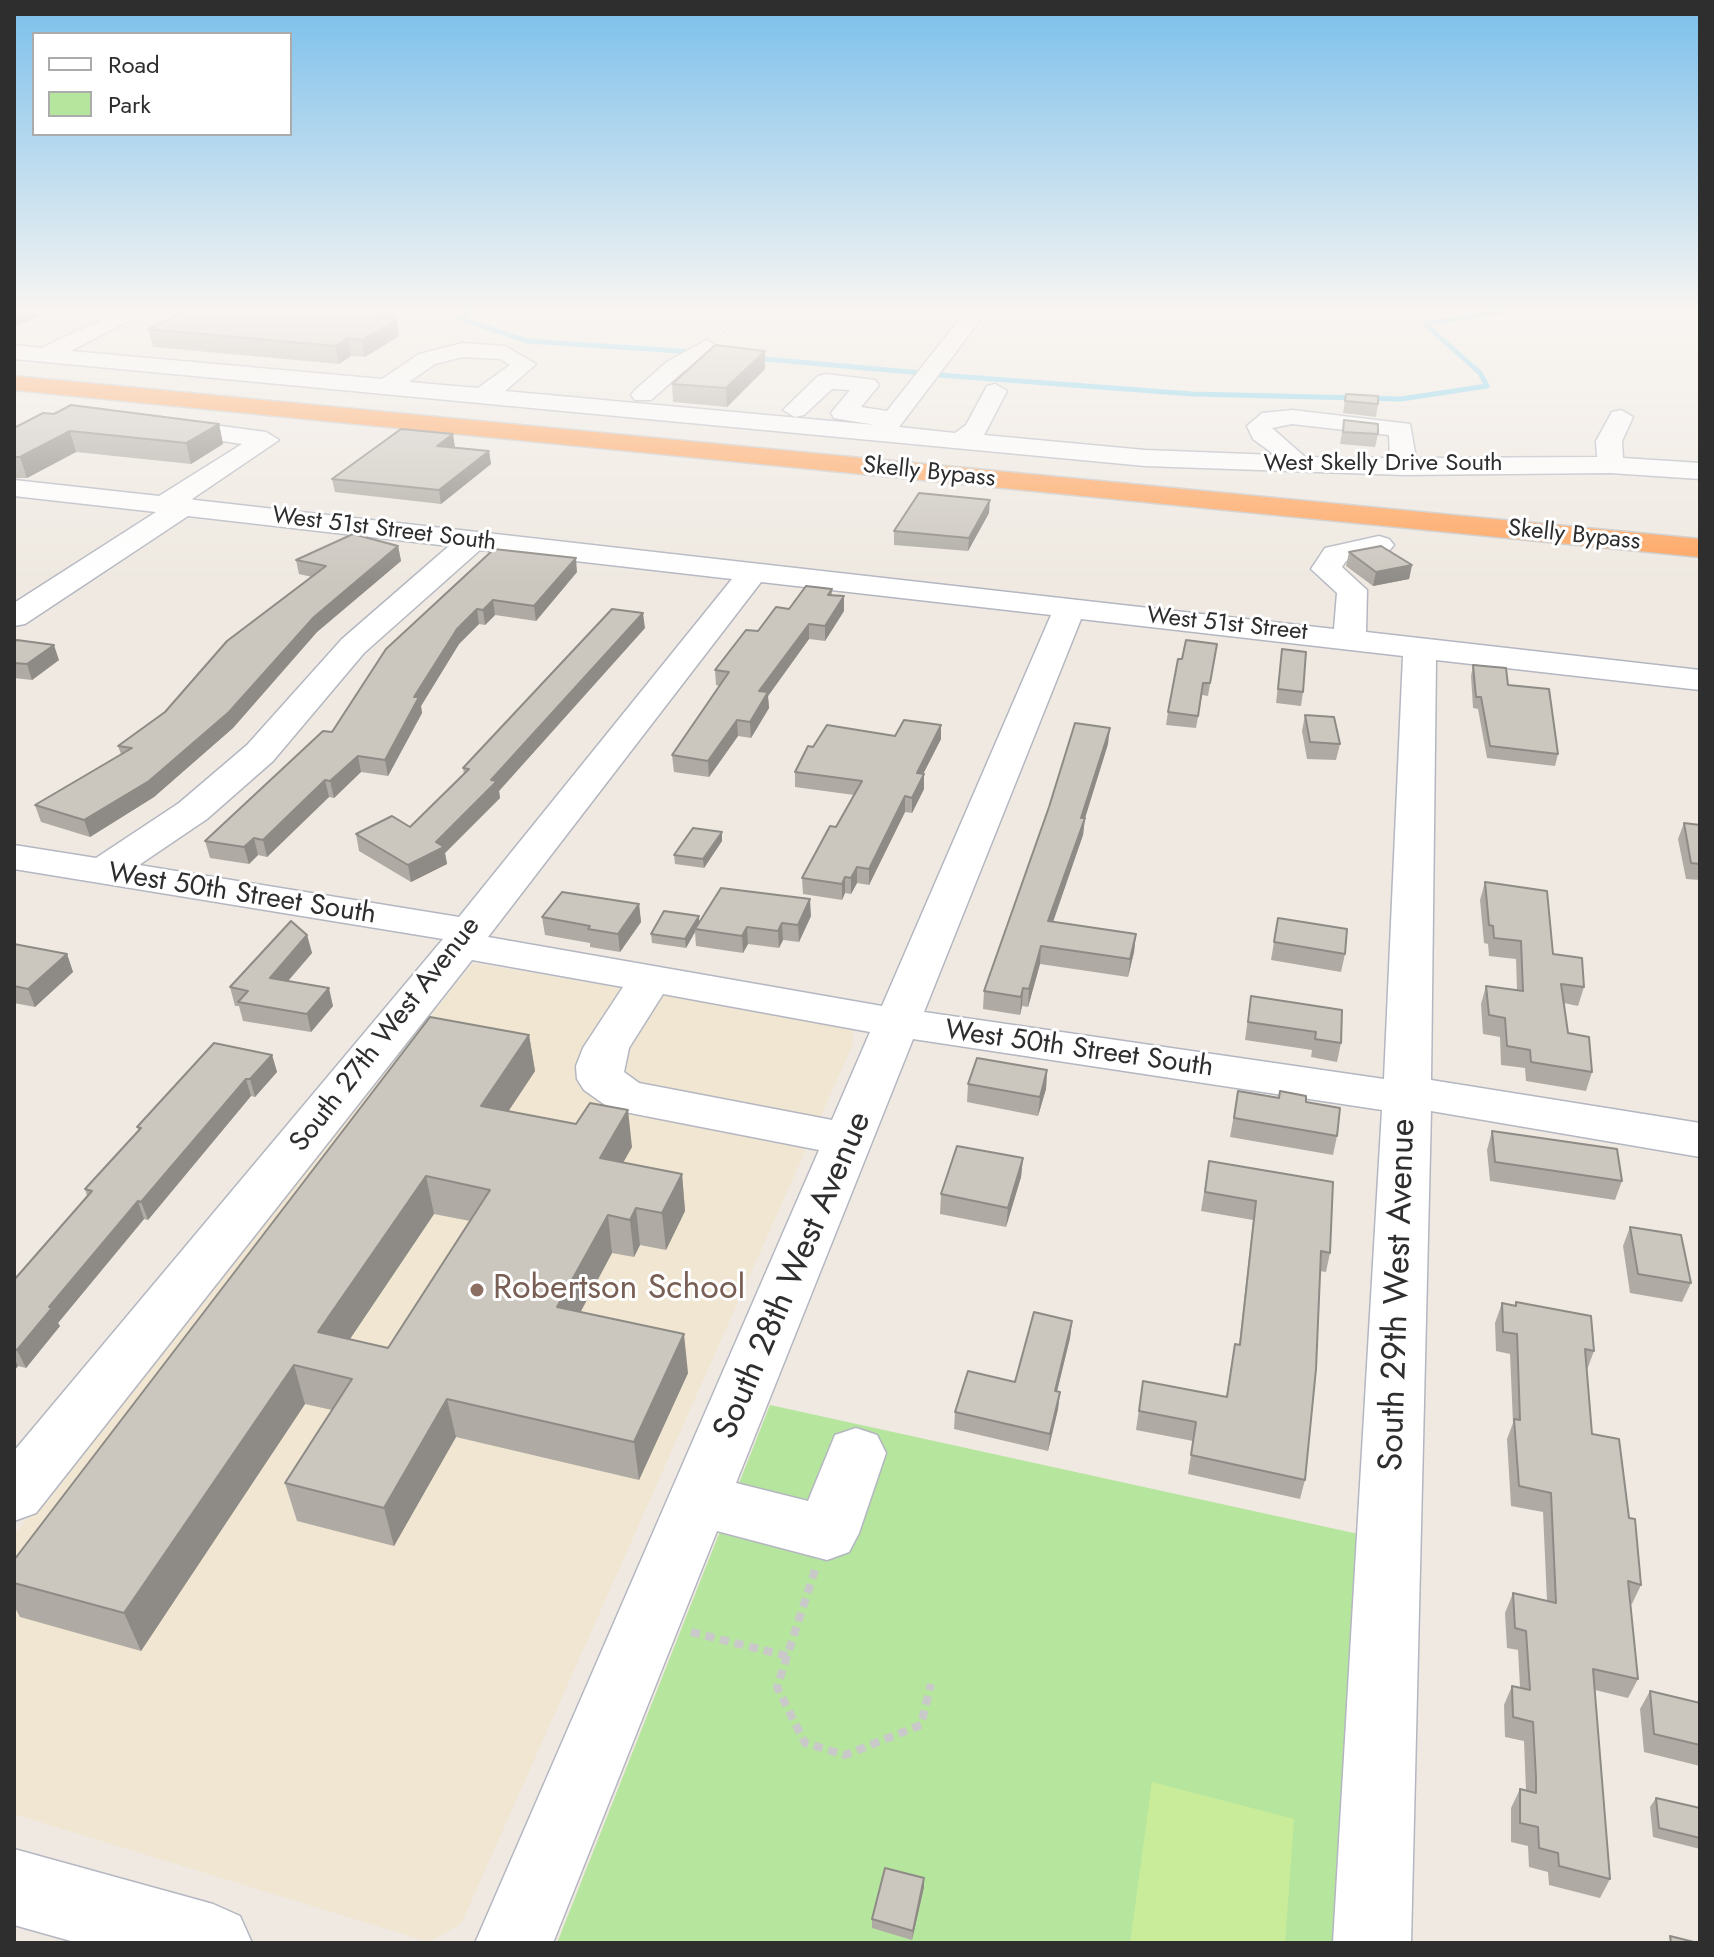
<!DOCTYPE html>
<style>
body{margin:0}
#map{position:relative;width:1714px;height:1957px;overflow:hidden;background:#efe9e1;font-family:Jost,sans-serif}
canvas{display:block}
.frame{position:absolute;inset:0;border:16px solid #2e2e2e;pointer-events:none}
.legend{position:absolute;left:32px;top:32px;width:260px;height:104px;box-sizing:border-box;background:#fff;border:2px solid #ababab;margin:0;padding:10px 14px;list-style:none;font-size:24px;color:#2e2e2e}
.legend li{display:flex;align-items:center;gap:16px;height:40px}
.legend b{width:40px;border:2px solid #ababab}
</style>
<div id="map">
<canvas width="1714" height="1957"></canvas>
<div class="frame"></div>
<ul class="legend">
<li><b style="height:10px;background:#fff"></b>Road</li>
<li><b style="height:22px;background:#b6e59e"></b>Park</li>
</ul>
</div>
<script>
const context = document.querySelector('canvas').getContext('2d');
context.lineJoin = 'round';
function paint(path, color) { context.fillStyle = color; context.fill(path, 'evenodd'); }
const shape = rows => new Path2D(rows.map(r => 'M' + r).join(''));
function strokePath(path, color, width, dash) { context.strokeStyle = color; context.lineWidth = width; context.lineCap = dash ? 'butt' : 'round'; context.setLineDash(dash || []); context.stroke(path); }
function label(font, color, halo, rows, align = 'center') {
  context.font = font + ' Jost,sans-serif'; context.lineWidth = 6; context.setLineDash([]); context.textBaseline = 'middle'; context.strokeStyle = halo; context.fillStyle = color; for (const [text, x, y, turn = 0] of rows) {
    context.save(); context.translate(x, y); context.rotate((+turn || 0) * Math.PI / 180); context.textAlign = isNaN(turn) ? turn : align; if (halo) context.strokeText(text, 0, 0); context.fillText(text, 0, 0); context.restore();
  }
}
paint(shape([
 [473,963,854,1027,852,1046,461,1924,429,1942,14,1814,14,1535]
]), '#f0e6d1');
paint(shape([
 [770,1405,1372,1537,1356,1943,557,1943]
]), '#b6e59e');
paint(shape([
 [1152,1782,1294,1819,1285,1943,1130,1943]
]), '#c9ec9a');
strokePath(shape([
 [471,311,459,318,527,341,695,352],
 [754,358,922,373],
 [940,375,1192,394,1401,399,1487,386,1480,373,1425,324,1504,311]
]), '#75cff0', 5);
const minor = shape([
 [120,311,147,311,71,351,382,379,419,354,463,343,505,346,536,364,505,391,875,425,834,418,831,413,850,390,832,389,804,415,795,417,783,410,818,376,826,374,875,380,879,385,861,407,887,411,966,311,987,311,899,427,955,433,966,425,987,386,995,384,1007,391,984,435,1145,450,1275,455,1253,439,1247,426,1262,413,1292,410,1410,424,1416,458,1597,457,1596,441,1612,412,1621,410,1633,417,1622,441,1623,458,1700,463,1700,479,1610,473,1404,475,1145,466,14,359,14,345,41,348,120,311],
 [463,357,500,359,510,365,478,388,409,382,435,364,463,357],
 [1292,424,1389,435,1390,458,1305,457,1272,428,1292,424],
 [707,340,718,347,715,352,684,371,651,400,635,400,631,395,635,390,668,361,707,340],
 [161,418,266,432,279,440,192,499,195,500,1334,629,1337,593,1311,569,1325,548,1379,536,1389,539,1394,545,1389,551,1346,561,1342,567,1367,590,1366,632,1700,670,1700,690,1436,660,1431,1080,1700,1123,1700,1157,1431,1111,1411,1943,1333,1943,1382,1110,913,1039,736,1483,808,1501,835,1435,856,1428,877,1435,886,1453,859,1533,849,1552,827,1560,717,1531,553,1943,475,1943,819,1150,625,1112,608,1107,584,1090,577,1079,576,1066,583,1048,623,987,472,960,36,1513,14,1521,14,1451,443,939,14,869,14,845,96,858,179,803,247,745,342,639,449,546,188,516,25,624,14,626,14,603,156,512,14,496,14,480,159,496,242,444,152,430,149,425,152,420,161,418],
 [480,550,732,579,459,917,139,865,207,819,273,761,364,653,480,550],
 [761,582,1051,615,882,1006,488,937,761,582],
 [1081,619,1403,656,1384,1079,924,1012,1081,619],
 [663,994,870,1032,832,1120,639,1083,624,1072,629,1048,663,994],
 [14,1849,213,1904,240,1916,252,1943,78,1943,14,1925,14,1849]
]);
const highway = shape([
 [14,376,1700,539,1700,557,14,390,14,376]
]);
strokePath(minor, '#b4b7c1', 3);
strokePath(highway, '#c9c9c9', 3);
strokePath(shape([
 [723,333,745,311]
]), '#c9c9c9', 3, [3, 2]);
strokePath(shape([
 [815,1570,777,1687,805,1743,845,1755,921,1725,931,1684],
 [691,1632,787,1656]
]), '#c9c9c9', 8, [9, 6]);
paint(minor, '#fff');
paint(highway, '#ffa35c');
paint(shape([
 [185,311,394,311,395,319,397,319,399,336,365,357,351,356,339,364,153,347,148,329],
 [765,369,727,407,673,402,672,384],
 [1346,394,1378,404,1376,417,1343,413],
 [1344,420,1378,434,1375,447,1340,444],
 [219,424,223,444,191,464,76,452,27,478,14,478,14,428],
 [454,447,489,451,491,464,441,504,335,492,332,479,455,447],
 [989,513,968,551,894,545,894,531],
 [398,546,401,561,317,632,233,728,154,797,90,837,41,822,35,805,121,754,118,746,165,712,312,577,299,574,296,560],
 [494,549,577,572,536,621,495,615,485,625,479,624,459,644,421,706,422,713,388,776,361,772,334,798,329,797,267,857,258,855,249,864,210,858,205,841,332,732],
 [1349,552,1412,565,1409,579,1373,586,1346,566],
 [832,589,832,595,844,611,825,641,809,639,768,696,769,708,751,738,738,736,709,777,674,772,672,755,719,686,716,685,715,670,758,631,789,609],
 [645,628,499,791,500,798,445,853,447,864,411,882,359,851,356,834,410,827,464,774,463,768],
 [14,642,59,660,32,680,14,678],
 [1217,644,1208,696,1202,695,1196,728,1166,725,1168,712,1182,659],
 [1282,649,1303,692,1301,706,1276,703],
 [1473,665,1508,685,1558,754,1555,766,1487,758,1478,709,1473,708,1471,676],
 [1305,715,1340,744,1336,760,1307,759,1302,731],
 [941,725,941,739,923,774,924,789,912,813,905,812,869,885,857,883,851,894,845,893,842,900,803,894,802,878,836,827,854,795,795,787,795,772,813,747,895,736],
 [1108,744,1085,818,1083,835,1053,922,1136,934,1134,952,1128,977,1040,964,1028,1007,1022,1006,1020,1015,983,1009,984,991],
 [1684,823,1700,825,1700,880,1686,879,1678,839],
 [722,841,704,868,675,864,674,855],
 [1485,882,1584,987,1578,1006,1564,1003,1568,1033,1592,1072,1586,1091,1526,1081,1525,1068,1501,1065,1500,1037,1483,1034,1481,1004,1486,986,1517,990,1516,959,1489,956,1488,944,1484,943,1480,900],
 [639,904,641,922,620,952,590,947,590,943,545,935,542,917],
 [811,916,799,942,783,940,779,948,748,944,743,953,696,946,695,932,686,948,652,943,651,934,699,923],
 [1278,918,1345,954,1341,972,1271,960],
 [307,935,312,953,288,981,333,1006,311,1032,243,1021,239,1006,235,1006,230,987],
 [14,944,67,954,73,972,35,1007,14,1003],
 [1251,996,1341,1043,1337,1062,1311,1057,1312,1050,1245,1040],
 [529,1035,535,1071,508,1112,632,1147,623,1162,682,1174,685,1211,666,1250,640,1245,634,1257,612,1253,580,1312,688,1373,639,1480,456,1437,394,1546,297,1521,285,1483,332,1410,305,1404,141,1651,20,1617,14,1606,14,1560],
 [434,1214,470,1221,388,1348,350,1339],
 [272,1055,277,1072,255,1097,251,1096,148,1220,144,1219,58,1323,60,1326,26,1368,18,1366,14,1371,14,1280,87,1196,85,1189,139,1131,137,1127],
 [1047,1070,1046,1089,1038,1116,967,1102,968,1084],
 [1238,1091,1306,1102,1337,1136,1333,1155,1230,1137],
 [1492,1131,1622,1181,1615,1200,1490,1181,1487,1150],
 [1023,1158,1021,1177,1006,1227,940,1214,941,1194],
 [1209,1161,1330,1253,1326,1272,1320,1271,1305,1480,1300,1499,1188,1474,1193,1441,1136,1430,1143,1381,1226,1397,1235,1344,1239,1345,1253,1220,1201,1211],
 [1630,1227,1691,1283,1682,1302,1630,1293,1623,1246],
 [1516,1302,1594,1351,1587,1370,1592,1434,1629,1518,1641,1585,1632,1604,1630,1604,1638,1679,1628,1698,1595,1690,1610,1879,1600,1898,1549,1885,1548,1872,1529,1867,1528,1846,1511,1842,1511,1808,1520,1789,1526,1791,1524,1741,1505,1737,1504,1705,1512,1686,1520,1687,1518,1650,1507,1648,1505,1613,1513,1593,1547,1601,1543,1512,1511,1506,1507,1439,1513,1423,1510,1354,1496,1351,1495,1323,1502,1303,1514,1306],
 [1072,1321,1070,1338,1057,1391,1060,1392,1058,1409,1048,1451,954,1429,955,1412,1015,1382],
 [1650,1691,1700,1703,1700,1766,1644,1752,1640,1709],
 [1656,1798,1700,1808,1700,1849,1653,1837,1650,1807],
 [924,1878,924,1887,912,1940,872,1928,872,1919]
]), '#afaba4');
paint(shape([
 [14,311,52,311,14,327],
 [381,311,394,311,395,320,397,319,399,336,365,357,362,340,372,317],
 [348,338,351,356,339,364,335,346],
 [765,351,765,369,727,407,726,388],
 [219,424,223,444,191,464,186,443],
 [70,431,76,452,27,478,20,457],
 [453,434,455,447,439,459,437,446],
 [489,451,491,464,441,504,439,490],
 [990,500,989,513,968,551,969,538],
 [398,546,401,561,317,632,233,728,154,797,90,837,84,820,314,617],
 [576,558,577,572,536,621,534,606],
 [1412,565,1409,579,1373,586,1376,572],
 [844,596,844,611,825,641,825,626],
 [493,600,495,615,485,625,483,610],
 [477,609,479,624,459,644,421,706,422,713,388,776,385,760,414,697,457,629],
 [643,613,645,628,499,791,500,798,445,853,447,864,411,882,408,865,436,842,491,780],
 [809,624,809,639,768,696,769,708,751,738,750,722,759,691],
 [54,645,59,660,32,680,27,664],
 [737,720,738,736,709,777,708,761],
 [941,725,941,739,916,788,917,773],
 [1110,728,1108,744,1085,818,1083,835,1047,939,1048,921],
 [358,756,361,772,334,798,330,781],
 [924,774,924,789,912,813,912,798],
 [325,780,329,797,267,857,263,840],
 [905,796,905,812,869,885,869,869],
 [722,832,722,841,704,868,703,859],
 [254,838,258,855,249,864,244,847],
 [857,867,857,883,851,894,851,878],
 [845,877,845,893,842,900,842,884],
 [810,899,811,916,799,942,798,925],
 [639,904,641,922,620,952,618,934],
 [699,916,699,925,695,929,695,932,686,948,685,939],
 [782,923,783,940,779,948,778,931],
 [747,927,748,944,743,953,742,936],
 [1136,934,1134,952,1128,977,1130,959],
 [307,935,312,953,275,996,270,978],
 [1041,946,1040,964,1028,1007,1029,989],
 [67,954,73,972,35,1007,28,989],
 [329,988,333,1006,311,1032,307,1014],
 [1023,988,1022,1006,1020,1015,1021,997],
 [529,1035,535,1071,487,1143,481,1106],
 [272,1055,277,1072,255,1097,250,1079],
 [1047,1070,1046,1089,1038,1116,1040,1097],
 [246,1079,251,1096,148,1220,141,1202],
 [628,1110,632,1147,605,1195,600,1158],
 [1023,1158,1021,1177,1006,1227,1008,1208],
 [682,1174,685,1211,666,1250,662,1213],
 [426,1176,434,1214,329,1370,318,1332],
 [138,1201,144,1219,58,1323,60,1326,26,1368,17,1350,49,1307],
 [636,1208,640,1245,634,1257,630,1220],
 [608,1215,612,1253,563,1345,557,1307],
 [1072,1321,1070,1338,1053,1408,1055,1391],
 [684,1334,688,1373,639,1480,634,1442],
 [14,1358,18,1366,14,1371],
 [294,1365,305,1404,141,1651,124,1613],
 [1060,1392,1058,1409,1048,1451,1050,1434],
 [447,1399,456,1437,394,1546,384,1508],
 [924,1878,924,1887,912,1940,913,1931]
]), '#8e8b86');
const building = shape([
 [185,311,381,311,372,317,397,319,362,340,348,338,335,346,148,329,185,311],
 [715,345,765,351,726,388,672,384,715,345],
 [1346,394,1378,396,1378,404,1345,401,1346,394],
 [71,405,219,424,186,443,70,431,20,457,14,457,14,428,43,413,54,414,71,405],
 [1344,420,1378,424,1378,434,1343,432,1344,420],
 [401,429,453,434,437,446,489,451,439,490,332,479,401,429],
 [919,493,990,500,969,538,894,531,919,493],
 [353,534,398,546,314,617,229,712,149,781,84,820,35,805,132,748,118,746,165,712,227,641,326,566,296,560,353,534],
 [1381,546,1412,565,1376,572,1349,552,1381,546],
 [494,549,576,558,534,606,493,600,483,610,477,609,457,629,414,697,419,697,385,760,358,756,330,781,325,780,263,840,254,838,244,847,205,841,323,731,332,732,386,649,494,549],
 [806,586,832,589,828,595,844,596,825,626,809,624,759,691,768,692,750,722,737,720,708,761,672,755,729,672,715,670,746,630,758,631,776,607,789,609,806,586],
 [612,609,643,613,491,780,497,781,436,842,444,847,408,865,356,834,392,816,410,827,469,769,463,768,612,609],
 [17,640,54,645,27,664,14,663,14,642,17,640],
 [1186,640,1217,644,1210,683,1203,683,1198,716,1168,712,1178,659,1182,659,1186,640],
 [1282,649,1306,652,1303,692,1278,689,1282,649],
 [1473,665,1506,668,1508,685,1549,689,1558,754,1490,746,1481,697,1476,697,1473,665],
 [1305,715,1334,717,1340,744,1310,742,1305,715],
 [904,720,941,725,917,773,924,774,912,798,905,796,869,869,857,867,851,878,845,877,842,884,802,878,830,826,836,827,862,781,795,772,808,746,813,747,827,725,895,736,904,720],
 [1075,723,1110,728,1081,818,1085,818,1048,921,1136,934,1130,959,1041,946,1029,989,1023,988,1021,997,984,991,1049,807,1075,723],
 [1684,823,1700,825,1700,864,1691,863,1684,823],
 [693,828,722,832,703,859,674,855,693,828],
 [1485,882,1547,891,1553,954,1582,958,1584,987,1561,984,1568,1033,1589,1037,1592,1072,1531,1062,1530,1050,1507,1046,1505,1018,1489,1015,1486,986,1523,991,1521,941,1494,938,1493,926,1489,925,1485,882],
 [721,888,810,899,798,925,782,923,778,931,747,927,742,936,695,929,721,888],
 [562,892,639,904,618,934,588,929,590,926,542,917,562,892],
 [664,911,699,916,685,939,651,934,664,911],
 [1278,918,1347,929,1345,954,1274,942,1278,918],
 [291,921,307,935,270,978,329,988,307,1014,238,1002,248,991,230,987,291,921],
 [14,944,67,954,28,989,14,986,14,944],
 [1251,996,1342,1010,1341,1043,1315,1039,1316,1032,1248,1022,1251,996],
 [430,1017,529,1035,481,1106,576,1124,590,1103,628,1110,600,1158,682,1174,662,1213,636,1208,630,1220,608,1215,557,1307,684,1334,634,1442,447,1399,384,1508,285,1483,352,1379,294,1365,124,1613,14,1583,14,1560,430,1017],
 [426,1176,490,1190,388,1348,318,1332,426,1176],
 [214,1043,272,1055,250,1079,246,1079,141,1202,138,1201,49,1307,52,1308,17,1350,14,1349,14,1280,92,1191,85,1189,141,1128,137,1127,214,1043],
 [977,1058,1047,1070,1040,1097,968,1084,977,1058],
 [1238,1091,1279,1098,1280,1091,1306,1096,1306,1102,1340,1108,1337,1136,1234,1118,1238,1091],
 [1492,1131,1617,1149,1622,1181,1495,1162,1492,1131],
 [957,1146,1023,1158,1008,1208,941,1194,957,1146],
 [1209,1161,1333,1182,1330,1253,1321,1251,1316,1369,1305,1480,1191,1455,1196,1422,1139,1411,1143,1381,1227,1397,1235,1344,1240,1345,1256,1201,1205,1192,1209,1161],
 [1630,1227,1681,1235,1691,1283,1638,1274,1630,1227],
 [1516,1302,1591,1316,1594,1351,1585,1349,1592,1434,1619,1439,1629,1518,1635,1519,1641,1585,1628,1581,1638,1679,1593,1669,1610,1879,1559,1866,1558,1853,1539,1848,1538,1827,1520,1823,1520,1789,1536,1793,1536,1778,1533,1722,1513,1717,1512,1686,1530,1690,1526,1631,1515,1628,1513,1593,1556,1603,1551,1493,1519,1486,1514,1419,1520,1420,1517,1334,1503,1332,1502,1303,1516,1306,1516,1302],
 [1034,1312,1072,1321,1055,1391,1060,1392,1050,1434,955,1412,968,1371,1015,1382,1034,1312],
 [1650,1691,1700,1703,1700,1745,1654,1734,1650,1691],
 [1656,1798,1700,1808,1700,1838,1659,1828,1656,1798],
 [885,1868,924,1878,913,1931,872,1919,885,1868],
 [1670,1936,1698,1943,1671,1943,1670,1936]
]);
paint(building, '#cbc7bf');
strokePath(building, '#8e8b86', 2);
const sky = context.createLinearGradient(0, 0, 0, 585);
sky.addColorStop(0, '#7abfeb');
sky.addColorStop(0.53, '#f8f5f2');
sky.addColorStop(1, '#f8f5f200');
context.fillStyle = sky;
context.fillRect(0, 0, 1714, 585);
for (const [x, y, r, color] of [
 [477,1290,8,"#8d6e63"]
]) { const dot = new Path2D(); dot.arc(x, y, r, 0, 2 * Math.PI); context.fillStyle = color; context.fill(dot); strokePath(dot, '#fff', 3); }
label('24px', '#2e2e2e', '#fff', [
 ["West Skelly Drive South",1383,464],
 ["Skelly Bypass",929,473,6],
 ["West 51st Street South",384,530,7],
 ["Skelly Bypass",1574,536,6],
 ["West 51st Street",1227,625,6]
]);
label('28px', '#2e2e2e', '#fff', [
 ["West 50th Street South",242,895,9],
 ["South 27th West Avenue",386,1035,-52],
 ["West 50th Street South",1079,1050,8]
]);
label('34px', '#2e2e2e', '#fff', [
 ["South 28th West Avenue",794,1276,-67],
 ["South 29th West Avenue",1399,1295,-88]
]);
label('34px', '#785e54', '#fff', [
 ["Robertson School",493,1290]
], 'left');
</script>
